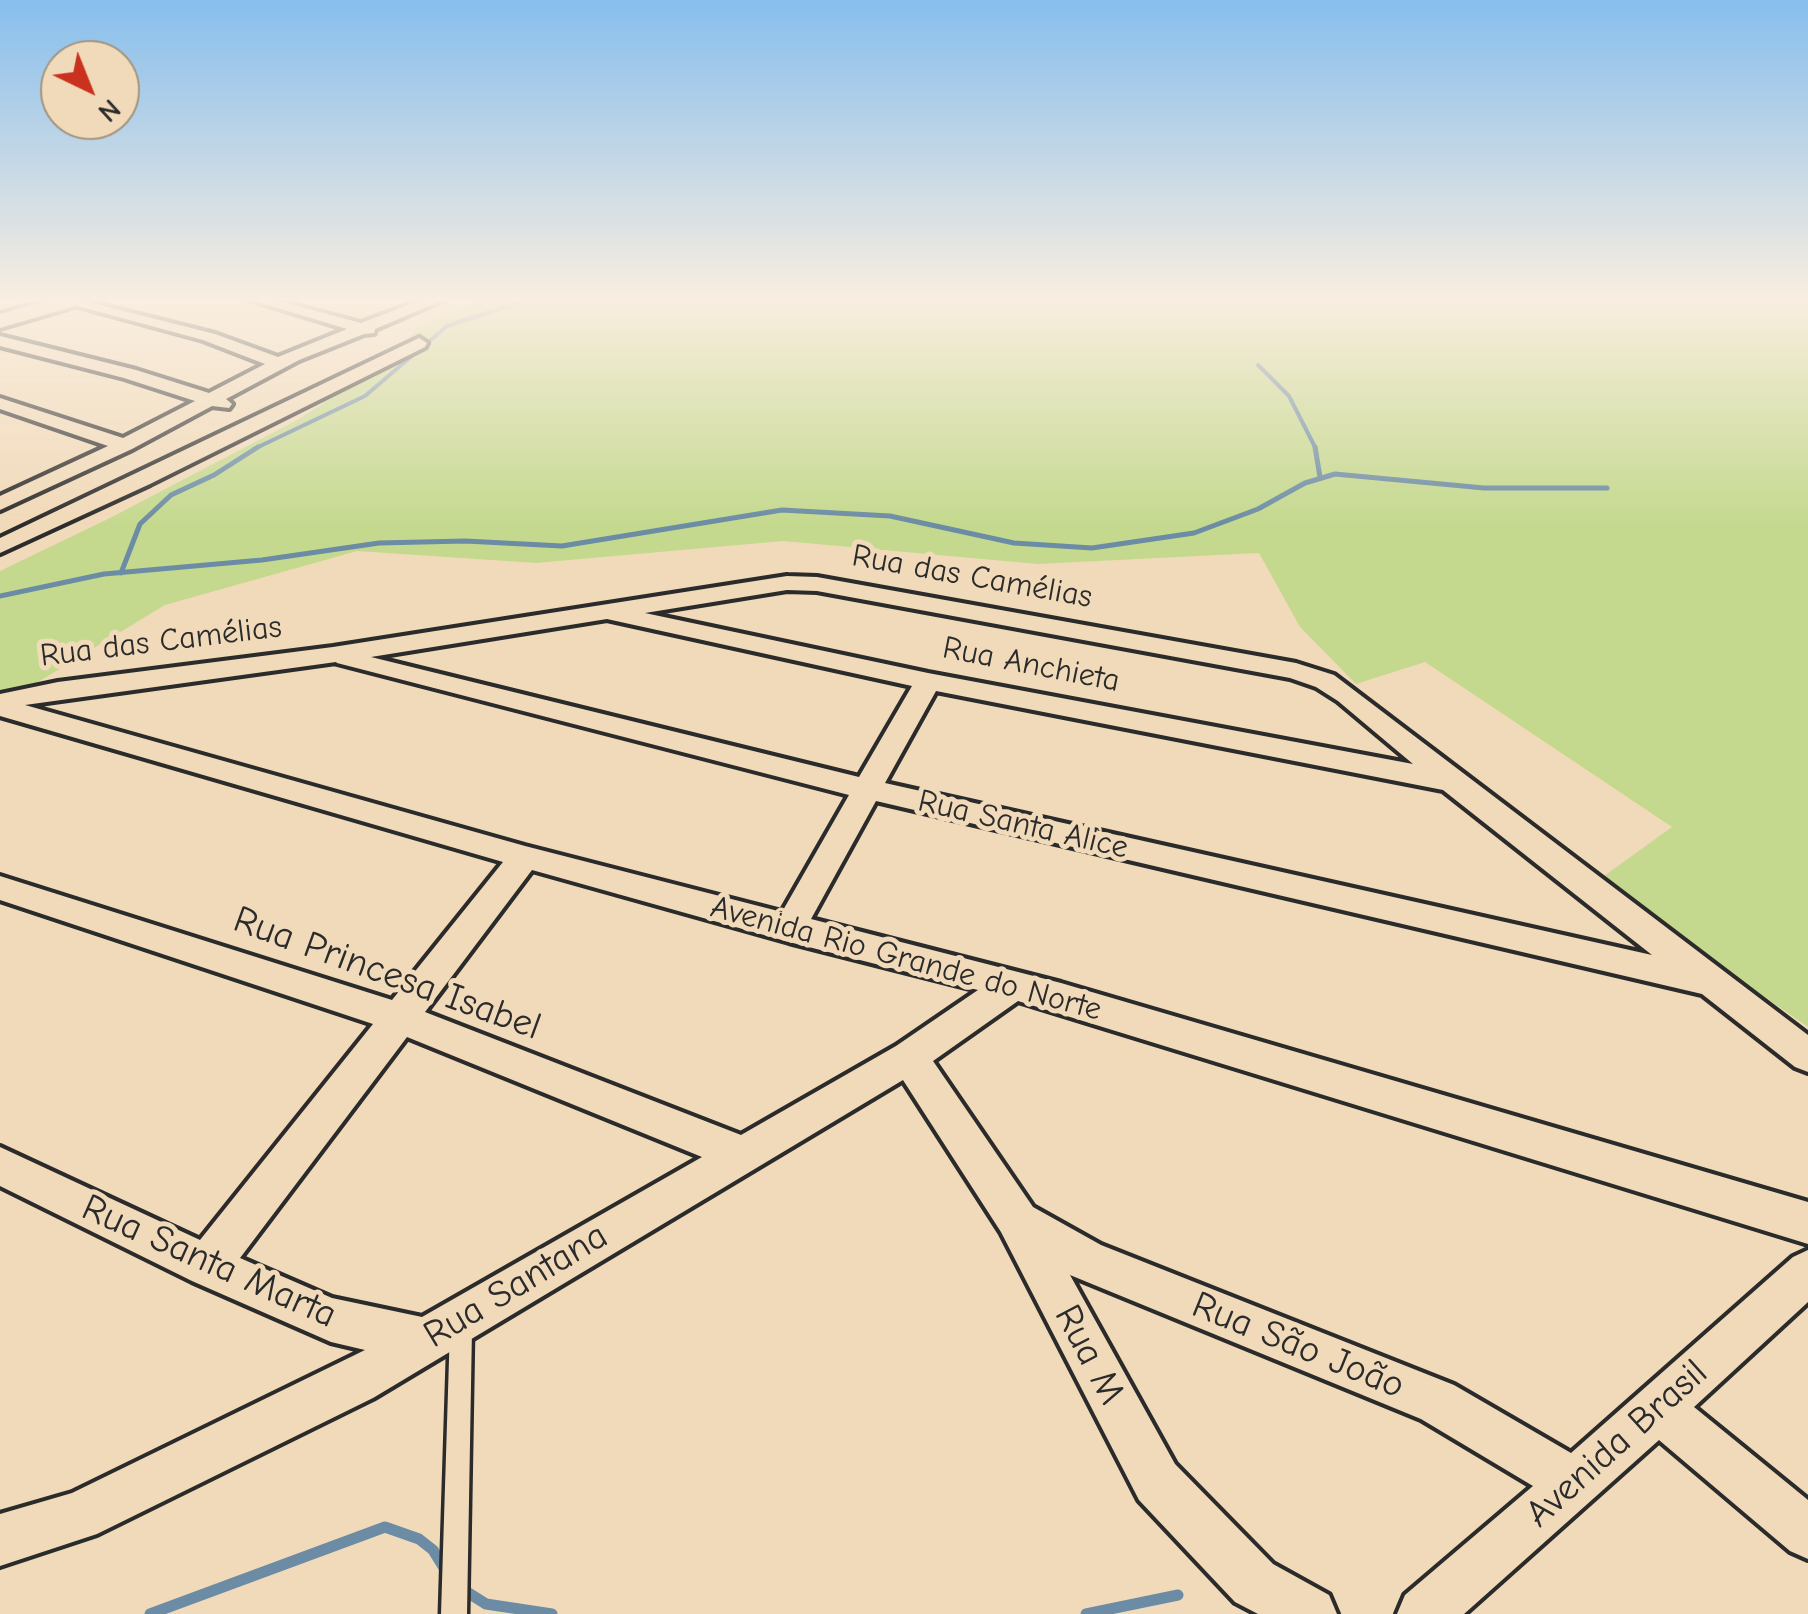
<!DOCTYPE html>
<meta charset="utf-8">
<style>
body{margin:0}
#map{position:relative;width:1808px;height:1614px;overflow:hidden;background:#f1dab9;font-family:"Comic Neue",sans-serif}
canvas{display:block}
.north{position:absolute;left:40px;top:40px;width:100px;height:100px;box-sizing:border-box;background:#f1dab9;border:2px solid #a29480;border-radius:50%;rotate:137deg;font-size:28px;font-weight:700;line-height:40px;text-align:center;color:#2b2b2b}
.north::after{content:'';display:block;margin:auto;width:35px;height:45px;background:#c8321e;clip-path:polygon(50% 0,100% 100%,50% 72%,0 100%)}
</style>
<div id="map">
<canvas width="1808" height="1614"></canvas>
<div class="north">N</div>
</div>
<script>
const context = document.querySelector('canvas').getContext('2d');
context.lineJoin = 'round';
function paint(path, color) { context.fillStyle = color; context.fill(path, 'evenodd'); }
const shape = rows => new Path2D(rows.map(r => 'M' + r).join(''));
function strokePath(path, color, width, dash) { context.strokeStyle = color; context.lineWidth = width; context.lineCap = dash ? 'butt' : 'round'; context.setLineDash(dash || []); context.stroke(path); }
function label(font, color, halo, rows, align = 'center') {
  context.font = font + ' "Comic Neue",sans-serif'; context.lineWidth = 10; context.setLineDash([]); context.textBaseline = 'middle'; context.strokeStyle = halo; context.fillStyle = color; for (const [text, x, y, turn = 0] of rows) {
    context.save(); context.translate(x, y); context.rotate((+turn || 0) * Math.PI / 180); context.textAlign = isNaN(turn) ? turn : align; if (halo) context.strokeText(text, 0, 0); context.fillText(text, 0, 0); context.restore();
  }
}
paint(shape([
 [482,299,1808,299,1808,1027,1597,881,1672,827,1425,662,1356,684,1300,627,1259,553,1038,564,783,541,536,563,357,551,165,605,0,705,0,571,110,518,299,419,401,352,417,326]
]), '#c4d98e');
strokePath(shape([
 [1258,365,1289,396,1316,449],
 [254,449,365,396,447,326,530,299]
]), '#6b8ca4', 4);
strokePath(shape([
 [1315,447,1320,477],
 [121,573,140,524,171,495,214,475,258,447],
 [0,596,104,574,262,560,379,543,465,541,562,546,782,510,890,516,1014,543,1092,548,1194,533,1258,509,1305,483,1335,474,1484,488,1607,488]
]), '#6b8ca4', 5);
strokePath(shape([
 [462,1589,486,1604,552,1614],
 [150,1614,385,1527,419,1539,433,1550,446,1571],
 [1086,1614,1178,1595]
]), '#6b8ca4', 11);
const lane = shape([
 [461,1317,469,1320,472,1328,467,1614,441,1614,450,1328,453,1320,461,1317]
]);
const street = shape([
 [52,299,76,299,215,334,278,357,347,329,248,299,271,299,361,323,424,299,445,299,375,329,374,333,364,334,299,360,226,399,232,404,229,408,212,406,132,449,0,510,0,496,108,446,0,409,0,398,123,438,195,401,124,378,0,346,0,336,136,370,209,393,265,364,203,340,52,299],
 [419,338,427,343,425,347,150,484,0,553,0,538,419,338],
 [787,576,817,577,1296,663,1334,675,1808,1035,1808,1072,1795,1067,1702,994,876,801,811,919,1061,983,1808,1202,1808,1244,1018,1001,933,1061,1033,1207,1101,1245,1454,1385,1571,1453,1793,1257,1808,1250,1808,1302,1694,1407,1808,1500,1808,1559,1790,1551,1659,1440,1464,1614,1397,1614,1405,1595,1533,1486,1421,1419,1070,1275,1175,1464,1273,1564,1329,1595,1337,1614,1258,1614,1235,1602,1139,1500,1001,1232,903,1080,373,1398,97,1534,0,1566,0,1514,72,1493,365,1350,331,1342,192,1281,0,1186,0,1147,200,1240,373,1024,0,900,0,876,392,1000,503,862,0,716,0,694,58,682,333,647,787,576],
 [787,590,817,591,1290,678,1316,687,1338,701,1413,764,928,673,645,613,787,590],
 [607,619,616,621,912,686,859,777,371,657,607,619],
 [336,662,337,663,849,795,782,912,525,846,25,705,336,662],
 [936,691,1443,790,1652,955,885,783,936,691],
 [532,870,789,942,978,990,896,1046,741,1135,425,1012,532,870],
 [407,1037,702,1157,422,1317,332,1298,240,1258,407,1037]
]);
const secondary = shape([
 [52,299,85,299,82,304,0,328,0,314,52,299]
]);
strokePath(lane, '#2b2b2b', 7);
strokePath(street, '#2b2b2b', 8);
strokePath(secondary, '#2b2b2b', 8);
paint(lane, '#f1dab9');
paint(street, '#f1dab9');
paint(secondary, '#f1dab9');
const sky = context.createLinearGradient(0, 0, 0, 525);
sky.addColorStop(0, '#87beed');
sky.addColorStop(0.57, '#f9eee0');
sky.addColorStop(1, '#f9eee000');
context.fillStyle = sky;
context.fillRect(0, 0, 1808, 525);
label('32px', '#2b2b2b', '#f1dab9', [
 ["Rua das Camélias",972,577,10],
 ["Rua das Camélias",161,642,-7],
 ["Rua Anchieta",1031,665,11],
 ["Rua Santa Alice",1023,825,13],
 ["Avenida Rio Grande do Norte",906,959,15]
]);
label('38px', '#2b2b2b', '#f1dab9', [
 ["Rua Princesa Isabel",387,974,20],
 ["Rua Santa Marta",209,1262,24],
 ["Rua Santana",516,1286,-31],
 ["Rua São João",1298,1346,22],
 ["Rua M",1089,1355,62],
 ["Avenida Brasil",1617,1444,-42]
]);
</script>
